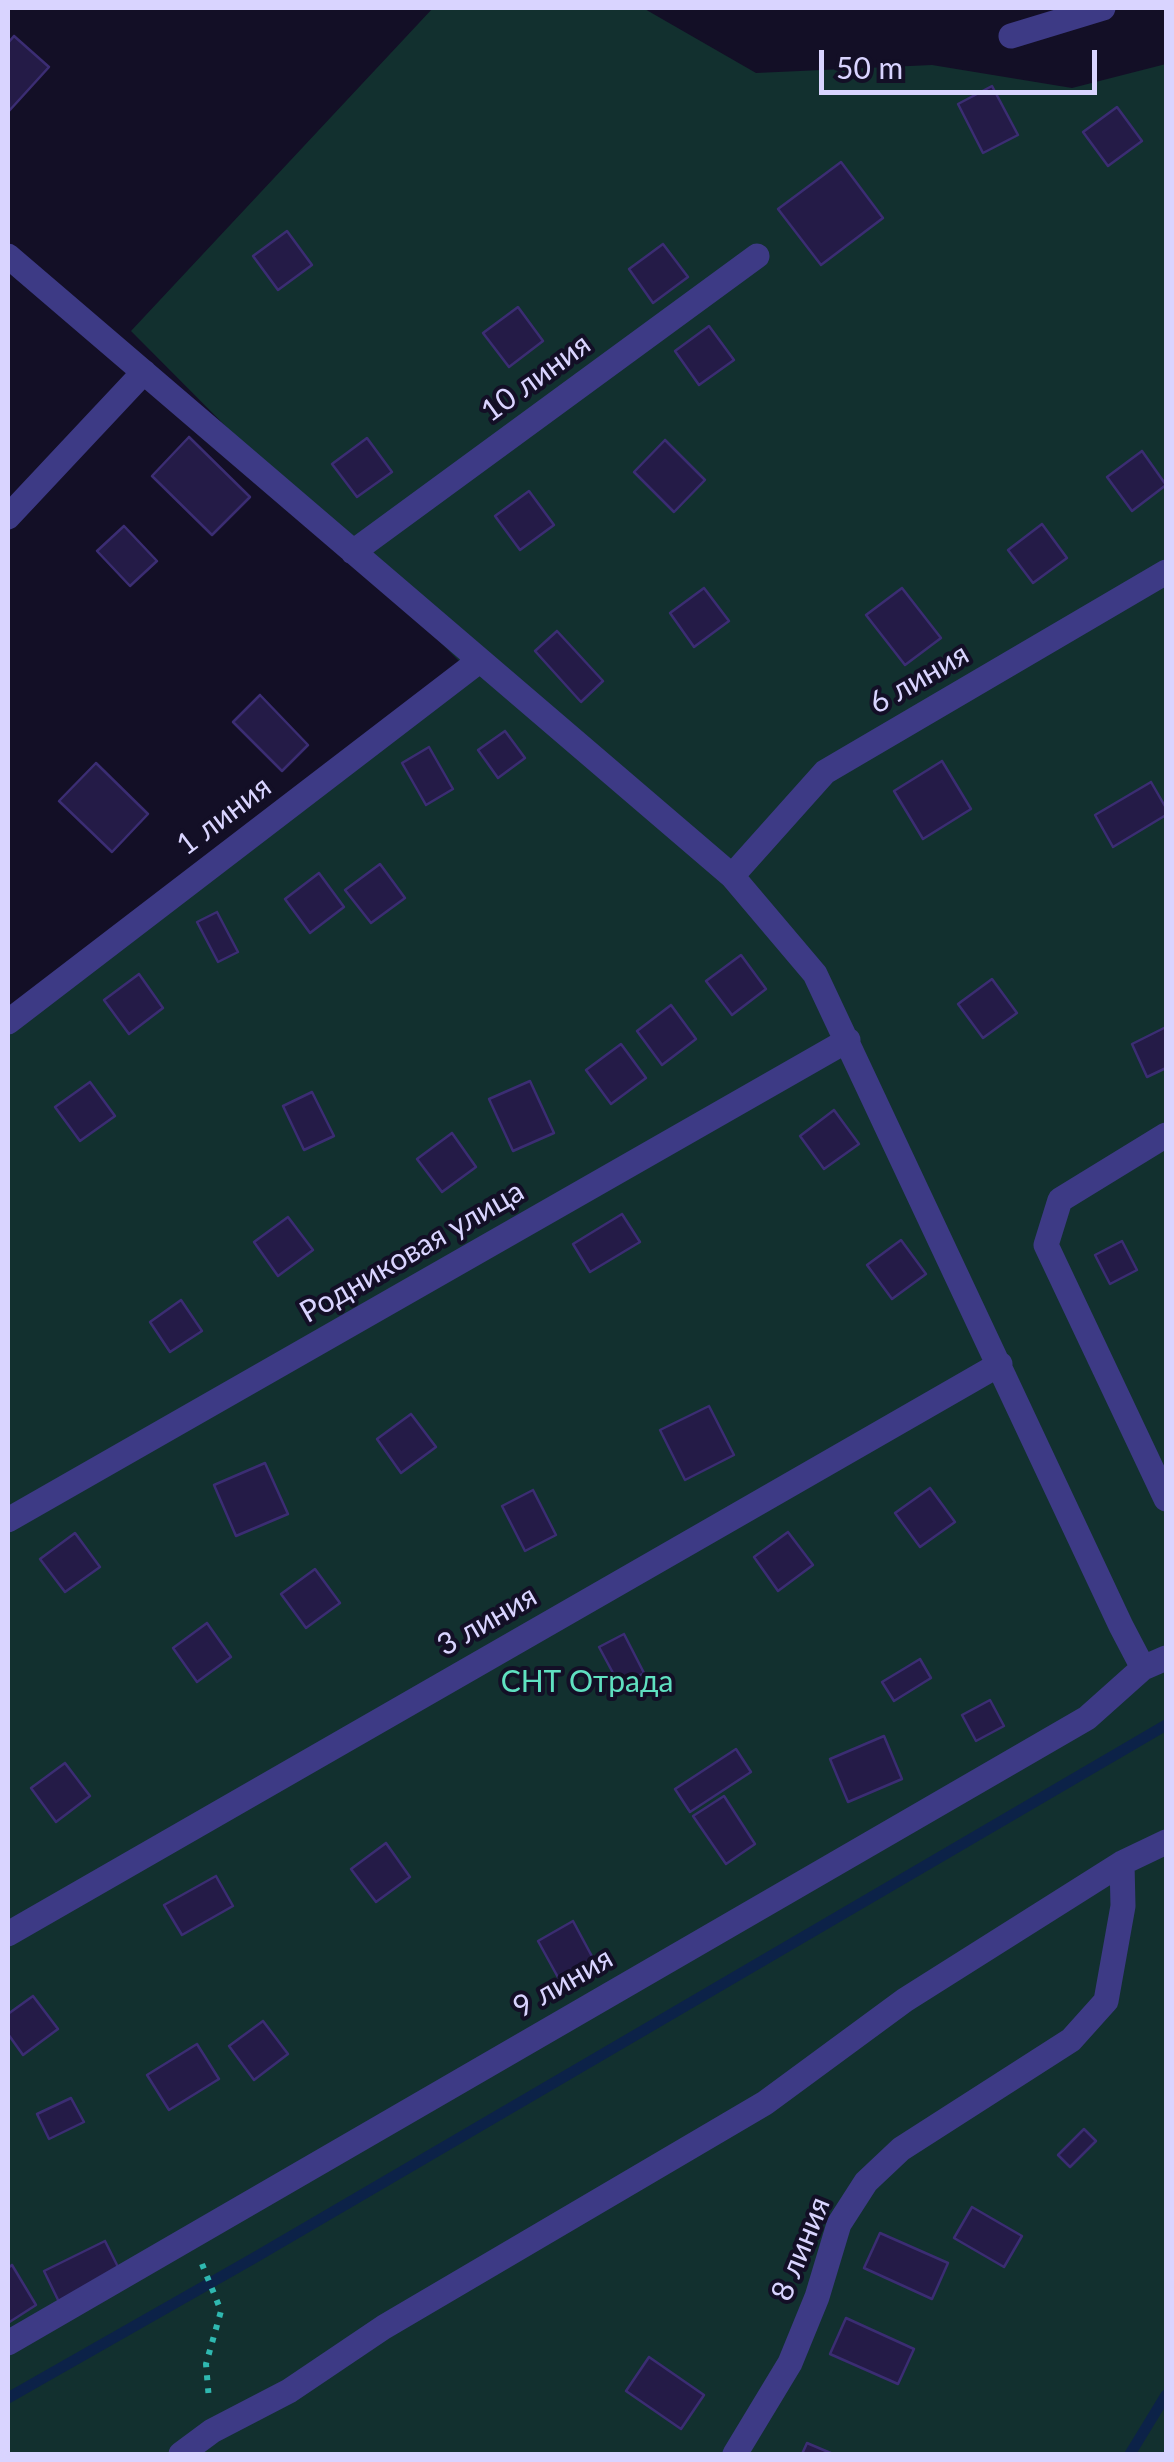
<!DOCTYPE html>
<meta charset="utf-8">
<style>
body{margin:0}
#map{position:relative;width:1174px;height:2462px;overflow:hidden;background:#130f26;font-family:Lato,sans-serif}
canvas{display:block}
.frame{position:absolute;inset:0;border:10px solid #d9d4ff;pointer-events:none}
.scale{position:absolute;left:819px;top:50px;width:278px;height:45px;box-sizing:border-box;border:5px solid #d9d4ff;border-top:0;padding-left:12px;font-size:30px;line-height:35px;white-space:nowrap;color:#d9d4ff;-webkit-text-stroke:8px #130f26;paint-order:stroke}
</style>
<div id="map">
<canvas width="1174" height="2462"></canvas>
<div class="frame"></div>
<div class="scale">50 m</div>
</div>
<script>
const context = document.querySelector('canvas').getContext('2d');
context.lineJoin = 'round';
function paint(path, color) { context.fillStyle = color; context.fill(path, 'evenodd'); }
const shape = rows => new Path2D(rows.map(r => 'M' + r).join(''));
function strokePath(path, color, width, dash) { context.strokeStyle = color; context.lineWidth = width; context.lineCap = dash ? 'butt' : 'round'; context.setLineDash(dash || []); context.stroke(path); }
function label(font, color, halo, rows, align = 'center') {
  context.font = font + ' Lato,sans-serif'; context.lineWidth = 8; context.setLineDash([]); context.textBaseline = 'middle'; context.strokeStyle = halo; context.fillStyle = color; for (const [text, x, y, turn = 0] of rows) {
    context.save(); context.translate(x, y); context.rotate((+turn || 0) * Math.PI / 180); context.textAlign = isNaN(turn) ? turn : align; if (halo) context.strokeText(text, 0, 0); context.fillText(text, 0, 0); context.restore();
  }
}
paint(shape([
 [433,8,643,8,756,73,932,65,1072,88,1166,64,1166,2454,8,2454,8,1008,462,664,131,331]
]), '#12302f');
strokePath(shape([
 [8,2398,254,2258,1166,1725],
 [1130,2454,1166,2395]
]), '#0c2248', 11);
const building = shape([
 [14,36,49,67,9,111,8,43,14,36],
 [992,86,1018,135,983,153,958,104,992,86],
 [1117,107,1142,141,1108,166,1083,132,1117,107],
 [841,162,883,218,821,265,778,209,841,162],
 [287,231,312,265,278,290,253,256,287,231],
 [663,244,688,277,653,303,629,269,663,244],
 [518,307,543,341,509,367,483,333,518,307],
 [709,326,734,360,699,385,675,351,709,326],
 [189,437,250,497,212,535,152,476,189,437],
 [367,438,392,472,357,497,332,464,367,438],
 [665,440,705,480,674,512,634,472,665,440],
 [1142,451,1166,485,1132,511,1107,477,1142,451],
 [529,491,554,525,520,550,495,516,529,491],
 [1042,524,1067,558,1033,583,1008,550,1042,524],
 [124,526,157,561,130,586,97,551,124,526],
 [704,588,729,621,694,647,670,613,704,588],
 [902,588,941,638,905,665,866,615,902,588],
 [557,631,603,681,581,702,535,651,557,631],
 [260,695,308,745,282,771,233,722,260,695],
 [505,731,525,758,498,778,478,750,505,731],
 [429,747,453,789,426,805,402,763,429,747],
 [942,761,971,809,923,839,894,791,942,761],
 [96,763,148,814,112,852,59,801,96,763],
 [1151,782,1166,808,1166,815,1113,847,1095,815,1151,782],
 [380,864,405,898,371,923,345,890,380,864],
 [319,873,344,907,310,933,285,899,319,873],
 [217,912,238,952,218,962,197,922,217,912],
 [741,955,766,989,732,1015,706,981,741,955],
 [139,974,163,1008,129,1034,104,1000,139,974],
 [992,979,1017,1013,983,1038,958,1004,992,979],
 [671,1005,696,1039,662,1065,637,1031,671,1005],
 [1166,1027,1166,1068,1147,1077,1132,1044,1166,1027],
 [621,1044,646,1078,611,1104,586,1070,621,1044],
 [530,1081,554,1133,513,1151,489,1099,530,1081],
 [90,1082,115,1116,80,1141,55,1107,90,1082],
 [312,1092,334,1136,304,1150,283,1106,312,1092],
 [834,1110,859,1144,824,1169,800,1136,834,1110],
 [452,1133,476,1167,442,1192,417,1159,452,1133],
 [622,1214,640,1242,590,1272,573,1244,622,1214],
 [288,1217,313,1250,278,1276,254,1242,288,1217],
 [901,1240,926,1274,892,1299,867,1265,901,1240],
 [1122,1241,1137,1270,1110,1284,1095,1255,1122,1241],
 [181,1300,202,1331,170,1352,150,1322,181,1300],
 [709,1406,734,1455,685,1480,660,1430,709,1406],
 [411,1414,436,1447,401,1473,377,1439,411,1414],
 [265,1463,288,1514,236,1536,214,1485,265,1463],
 [930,1488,955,1522,920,1547,895,1513,930,1488],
 [533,1490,556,1535,525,1551,502,1506,533,1490],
 [788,1532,813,1565,778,1591,754,1557,788,1532],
 [75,1533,100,1567,65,1592,40,1559,75,1533],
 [315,1569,340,1603,306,1628,281,1594,315,1569],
 [207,1623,231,1657,197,1682,173,1648,207,1623],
 [624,1634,644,1673,620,1686,599,1647,624,1634],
 [920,1659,931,1678,894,1701,882,1682,920,1659],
 [990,1700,1004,1726,976,1741,962,1715,990,1700],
 [884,1736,902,1779,848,1802,830,1759,884,1736],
 [736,1749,751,1772,690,1812,675,1789,736,1749],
 [65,1763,90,1796,56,1822,31,1788,65,1763],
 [724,1796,755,1844,726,1864,693,1816,724,1796],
 [386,1843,410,1877,376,1902,351,1869,386,1843],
 [216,1876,233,1906,182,1935,164,1905,216,1876],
 [573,1921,595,1962,560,1981,538,1941,573,1921],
 [33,1996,58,2029,23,2055,8,2034,8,2014,33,1996],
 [263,2021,288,2054,254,2080,229,2046,263,2021],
 [197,2044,219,2079,169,2110,147,2075,197,2044],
 [71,2098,84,2122,49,2139,37,2114,71,2098],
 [1084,2129,1096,2141,1070,2167,1058,2155,1084,2129],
 [972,2207,1022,2236,1004,2267,954,2238,972,2207],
 [880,2233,948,2263,932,2299,864,2268,880,2233],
 [105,2241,122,2275,60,2304,44,2271,105,2241],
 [12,2265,36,2305,8,2323,8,2268,12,2265],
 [846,2318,914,2349,898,2384,830,2354,846,2318],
 [649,2357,704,2395,681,2429,626,2391,649,2357],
 [807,2443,833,2454,802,2454,807,2443]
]);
paint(building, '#241b47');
strokePath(building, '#3b2d73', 2.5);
strokePath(shape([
 [202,2264,221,2311,206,2364,209,2400]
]), '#2fb8b0', 6, [5, 8]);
strokePath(shape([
 [1011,36,1103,8],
 [8,256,732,876,815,974,1121,1626,1143,1668,1166,1658],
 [8,517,144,372],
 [353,552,757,256],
 [732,876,825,772,1166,572],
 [8,1022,479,661],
 [1166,1135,1060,1200,1046,1245,1166,1499],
 [8,1520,848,1040],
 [8,1934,1000,1364],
 [8,2343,1087,1718,1143,1668],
 [181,2454,212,2431,289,2391,384,2327,765,2103,905,2000,1122,1863,1166,1842],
 [735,2454,790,2363,817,2297,839,2224,866,2182,901,2149,1071,2040,1106,2001,1123,1906,1122,1863]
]), '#3d3a85', 25);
label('30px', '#d9d4ff', '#130f26', [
 ["10 линия",536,378,-36],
 ["6 линия",919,679,-30],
 ["1 линия",224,816,-37],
 ["Родниковая улица",412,1252,-30],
 ["3 линия",487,1621,-30],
 ["9 линия",563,1983,-30],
 ["8 линия",801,2249,-68]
]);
label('30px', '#5fe0c0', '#130f26', [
 ["СНТ Отрада",587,1682]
]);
</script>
